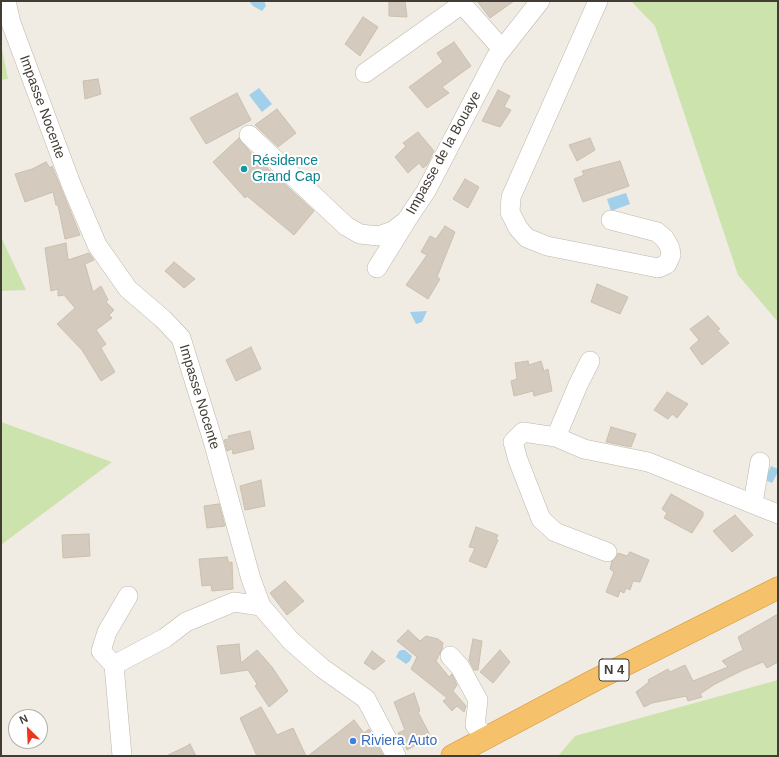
<!DOCTYPE html>
<meta charset="utf-8">
<style>
body{margin:0}
#map{position:relative;width:779px;height:757px;overflow:hidden;background:#f0ece3;font-family:Arial,sans-serif}
canvas{display:block}
.frame{position:absolute;inset:0;border:2px solid #423c34;pointer-events:none}
.north{position:absolute;left:8px;top:709px;width:40px;height:40px;box-sizing:border-box;background:#fff;border:1px solid #b3b1ae;border-radius:50%;rotate:336deg;font-size:11px;font-weight:700;line-height:16px;text-align:center;color:#423c34}
.north::after{content:'';display:block;margin:auto;width:14px;height:18px;background:#ec351f;clip-path:polygon(50% 0,100% 100%,50% 72%,0 100%)}
</style>
<div id="map">
<canvas width="779" height="757"></canvas>
<div class="frame"></div>
<div class="north">N</div>
</div>
<script>
const context = document.querySelector('canvas').getContext('2d');
context.lineJoin = 'round';
function paint(path, color) { context.fillStyle = color; context.fill(path, 'evenodd'); }
const shape = rows => new Path2D(rows.map(r => 'M' + r).join(''));
function strokePath(path, color, width, dash) { context.strokeStyle = color; context.lineWidth = width; context.lineCap = dash ? 'butt' : 'round'; context.setLineDash(dash || []); context.stroke(path); }
function label(font, color, halo, rows, align = 'center') {
  context.font = font + ' Arial,sans-serif'; context.lineWidth = 4; context.setLineDash([]); context.textBaseline = 'middle'; context.strokeStyle = halo; context.fillStyle = color; for (const [text, x, y, turn = 0] of rows) {
    context.save(); context.translate(x, y); context.rotate((+turn || 0) * Math.PI / 180); context.textAlign = isNaN(turn) ? turn : align; if (halo) context.strokeText(text, 0, 0); context.fillText(text, 0, 0); context.restore();
  }
}
paint(shape([
 [631,1,778,1,778,322,738,275,655,26],
 [1,44,8,79,1,80],
 [1,237,26,290,1,291],
 [1,422,112,462,1,545],
 [778,680,778,756,558,756,575,736]
]), '#cde3ae');
paint(shape([
 [249,1,264,1,266,6,262,11,253,6],
 [259,88,272,104,262,112,249,95],
 [626,193,630,204,611,211,607,199],
 [427,311,422,322,416,324,410,312],
 [771,466,778,469,778,472,772,483,765,480],
 [402,650,405,650,412,656,410,661,406,664,396,657,399,651]
]), '#a2d0eb');
const building = shape([
 [389,1,405,1,407,17,389,16,389,1],
 [477,1,514,1,490,18,477,1],
 [363,17,378,27,360,56,345,44,363,17],
 [454,42,471,66,442,87,449,93,427,108,409,87,443,62,437,53,454,42],
 [98,79,101,94,85,99,83,81,98,79],
 [498,90,510,96,504,107,511,110,500,127,482,121,498,90],
 [237,93,251,120,206,144,190,118,237,93],
 [277,109,296,133,278,147,255,125,277,109],
 [418,132,434,151,427,165,423,168,419,163,408,173,395,157,406,146,403,143,418,132],
 [239,138,251,153,314,211,294,235,247,196,245,198,213,162,239,138],
 [590,138,595,150,577,161,569,145,590,138],
 [620,161,629,186,583,202,574,179,584,175,582,171,620,161],
 [46,162,50,168,52,166,80,235,65,239,58,205,56,205,53,192,25,202,15,174,32,169,46,162],
 [465,179,479,187,468,208,453,199,465,179],
 [445,226,455,232,437,277,440,279,428,299,406,285,427,255,421,252,430,236,436,239,445,226],
 [66,243,68,260,89,253,94,260,85,264,93,292,101,286,108,300,106,302,114,310,109,315,112,318,96,330,106,344,101,348,115,372,101,381,82,350,57,324,75,308,64,295,58,296,58,289,51,291,45,248,66,243],
 [174,262,195,279,184,288,165,271,174,262],
 [597,284,628,297,620,314,591,302,597,284],
 [708,316,720,329,717,330,729,343,702,365,690,348,699,340,690,329,708,316],
 [251,347,261,369,236,381,226,360,251,347],
 [528,361,529,365,541,361,544,371,548,369,552,391,534,396,533,391,514,396,511,381,517,379,515,363,528,361],
 [667,392,688,404,677,418,672,414,668,419,654,410,667,392],
 [611,427,636,434,631,447,606,442,611,427],
 [250,431,254,449,233,454,232,449,227,451,224,440,229,439,228,436,250,431],
 [261,480,265,506,245,510,240,486,261,480],
 [671,494,703,512,703,516,692,533,664,518,667,513,662,509,671,494],
 [219,504,225,526,207,528,204,506,219,504],
 [735,515,753,535,732,552,713,531,735,515],
 [476,527,498,535,496,539,498,540,486,568,469,561,475,548,469,547,476,527],
 [89,534,90,556,63,558,62,535,89,534],
 [630,552,649,560,640,582,633,581,630,590,626,588,624,593,620,591,618,597,606,592,614,572,610,569,612,561,617,556,618,553,627,556,630,552],
 [227,557,229,563,232,562,233,589,212,591,211,585,202,586,199,559,227,557],
 [285,581,304,601,287,615,270,593,285,581],
 [778,614,778,662,767,668,763,662,743,670,715,684,700,694,702,697,688,701,686,696,652,703,644,707,636,692,649,682,648,680,668,669,670,672,685,665,693,681,728,667,722,661,743,650,738,637,778,614],
 [408,630,420,641,426,636,438,639,443,643,442,649,436,661,449,677,452,674,457,685,453,691,466,706,464,712,457,706,452,711,443,701,447,698,411,669,417,657,397,641,408,630],
 [473,639,482,641,478,670,474,670,469,660,473,639],
 [239,644,241,663,257,650,272,667,288,691,269,707,255,686,257,684,248,670,221,674,217,646,239,644],
 [500,650,510,662,493,683,480,672,500,650],
 [372,651,385,661,374,670,364,663,372,651],
 [414,693,420,711,418,712,431,737,407,750,398,733,405,730,394,702,414,693],
 [261,707,277,735,293,728,306,756,257,756,240,718,261,707],
 [354,720,364,733,369,729,384,756,308,756,354,720],
 [190,744,196,756,166,756,185,747,190,744]
]);
paint(building, '#d4cabd');
strokePath(building, '#cbbfad', 1);
const minor = shape([
 [6,1,11,23,71,184,97,245,128,289,163,319,181,338,213,441,251,579,261,606,291,641,322,668,366,699,396,756],
 [598,1,511,197,510,212,518,228,527,238,547,246,658,268,667,264,671,255,670,248,665,239,657,232,611,220],
 [365,73,462,4,502,49],
 [249,135,346,226,360,234,378,236,393,231,406,221,426,191,496,57,540,1],
 [377,268,405,223],
 [556,437,578,385,590,361],
 [753,503,760,462],
 [607,552,555,532,541,519,518,460,513,442,523,432,556,437,584,449,648,462,778,514],
 [128,596,107,632,101,651,114,665,165,638,186,622,234,602,261,606],
 [450,656,460,667,478,700,475,725,486,738],
 [114,665,122,756]
]);
const highway = shape([
 [452,756,595,680,778,588]
]);
strokePath(minor, '#beb6aa', 20);
strokePath(highway, '#d3953b', 23);
strokePath(minor, '#fff', 19);
strokePath(highway, '#f5c16a', 22);
for (const [x, y, r, color] of [
 [244,169,4,"#0f9aa8"],
 [353,741,4,"#3f7fe0"]
]) { const dot = new Path2D(); dot.arc(x, y, r, 0, 2 * Math.PI); context.fillStyle = color; context.fill(dot); strokePath(dot, '#fff', 1.5); }
for (const [x, y, w] of [
 [614,670,30]
]) { const box = new Path2D(); box.roundRect(x - w / 2, y - 11, w, 22, 3); context.fillStyle = '#fff'; context.fill(box); strokePath(box, '#423c34', 1); }
label('bold 13px', '#423c34', null, [
 ["N 4",614,670]
]);
label('14px', '#423c34', '#fff', [
 ["Impasse Nocente",42,107,70],
 ["Impasse de la Bouaye",444,153,-61],
 ["Impasse Nocente",199,397,73]
]);
label('14px', '#0d838f', '#fff', [
 ["Résidence",252,161],
 ["Grand Cap",252,177]
], 'left');
label('14px', '#366cbe', '#fff', [
 ["Riviera Auto",361,741]
], 'left');
</script>
